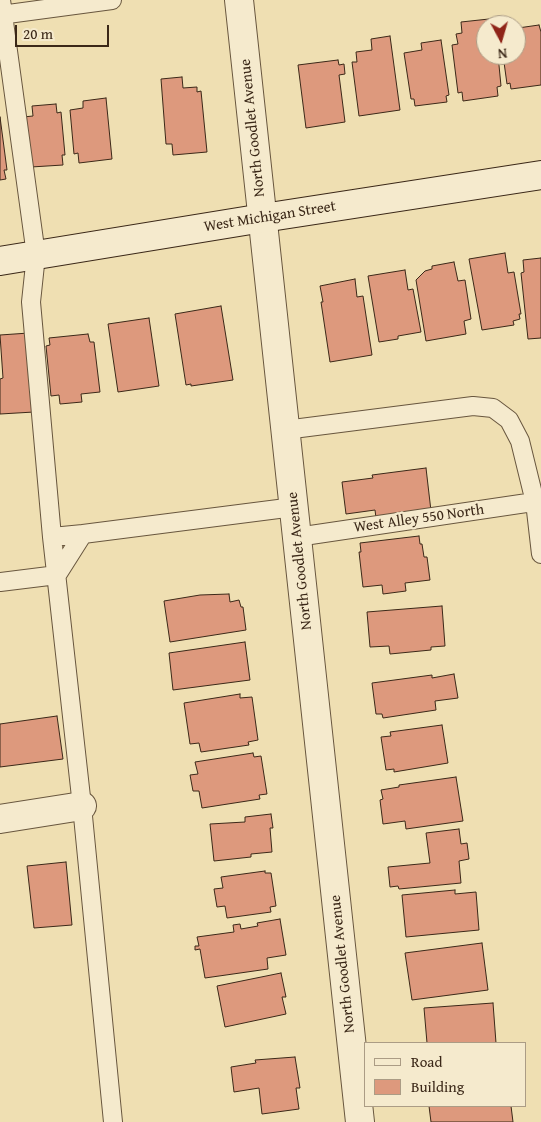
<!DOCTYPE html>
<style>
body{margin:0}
#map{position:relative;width:541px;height:1122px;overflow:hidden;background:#efdfb2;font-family:"Gentium Book Plus",serif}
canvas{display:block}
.legend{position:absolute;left:364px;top:1042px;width:162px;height:65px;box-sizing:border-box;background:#f5eacd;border:1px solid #ab9c85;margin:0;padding:6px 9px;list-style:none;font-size:15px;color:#3b2818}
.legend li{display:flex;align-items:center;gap:10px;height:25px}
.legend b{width:25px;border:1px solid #ab9c85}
.north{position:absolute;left:476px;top:15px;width:50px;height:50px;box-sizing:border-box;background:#f5eacd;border:1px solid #ab9c85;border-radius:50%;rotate:174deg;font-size:14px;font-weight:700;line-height:20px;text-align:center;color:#3b2818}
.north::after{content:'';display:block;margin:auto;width:18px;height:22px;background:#8f2418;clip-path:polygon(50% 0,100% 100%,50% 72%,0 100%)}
.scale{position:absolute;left:15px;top:25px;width:94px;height:22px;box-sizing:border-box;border:2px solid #3b2818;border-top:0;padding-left:6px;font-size:15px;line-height:18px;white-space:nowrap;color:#3b2818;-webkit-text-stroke:4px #f5eacd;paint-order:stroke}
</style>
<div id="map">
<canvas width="541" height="1122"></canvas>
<ul class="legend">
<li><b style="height:6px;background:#f5eacd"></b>Road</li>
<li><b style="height:14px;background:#dd997d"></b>Building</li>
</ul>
<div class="north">N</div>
<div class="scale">20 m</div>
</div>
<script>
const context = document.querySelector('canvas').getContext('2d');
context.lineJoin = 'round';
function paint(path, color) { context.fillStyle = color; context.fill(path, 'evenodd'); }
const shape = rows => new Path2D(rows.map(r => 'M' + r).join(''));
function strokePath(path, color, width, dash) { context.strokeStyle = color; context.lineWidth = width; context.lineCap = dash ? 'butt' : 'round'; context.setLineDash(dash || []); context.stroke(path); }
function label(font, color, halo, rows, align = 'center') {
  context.font = font + ' "Gentium Book Plus",serif'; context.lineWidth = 4.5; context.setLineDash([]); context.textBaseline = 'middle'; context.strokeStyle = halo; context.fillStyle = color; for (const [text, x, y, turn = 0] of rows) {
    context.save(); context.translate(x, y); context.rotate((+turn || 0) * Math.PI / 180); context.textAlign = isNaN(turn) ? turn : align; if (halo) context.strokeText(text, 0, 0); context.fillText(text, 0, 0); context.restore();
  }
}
const building = shape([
 [489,19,490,25,486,25,486,55,498,55,501,86,497,87,498,96,463,101,462,92,458,93,452,45,458,44,456,34,462,33,461,22,489,19],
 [539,25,541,32,541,85,511,89,510,83,507,84,503,55,516,55,516,34,518,34,518,28,539,25],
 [390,36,400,110,359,116,352,62,357,62,356,52,372,50,371,39,390,36],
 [441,40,449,95,446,96,447,102,415,106,414,99,411,99,404,53,422,50,421,43,441,40],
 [338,60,339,65,344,64,345,74,339,75,345,122,306,128,298,65,338,60],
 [182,77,183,88,197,87,197,92,201,91,207,152,173,155,172,144,166,144,161,79,182,77],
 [106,98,112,159,79,163,78,153,74,154,70,110,83,108,83,101,106,98],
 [56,104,57,113,61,112,65,155,62,155,63,165,31,167,23,117,33,116,32,106,56,104],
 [0,117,7,170,4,170,6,179,0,180,0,117],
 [505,253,508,273,514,272,521,314,519,314,520,319,513,321,514,325,482,330,469,259,505,253],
 [541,258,541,338,528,339,521,273,524,272,523,260,541,258],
 [454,262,458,281,465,280,471,319,464,321,466,334,426,341,416,280,425,271,432,269,432,266,454,262],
 [405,270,408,290,413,289,421,332,398,336,398,339,379,342,368,276,405,270],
 [355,279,357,297,363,296,372,355,330,362,321,302,323,302,320,286,355,279],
 [221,306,233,380,191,386,191,384,186,385,175,314,221,306],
 [149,318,159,386,118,392,108,324,149,318],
 [29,333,34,412,0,414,0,379,3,378,0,335,29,333],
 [88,334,90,342,94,342,100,392,81,394,82,402,60,404,59,395,51,396,46,346,50,345,49,338,88,334],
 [426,468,431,511,376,518,375,510,346,514,342,482,373,478,372,475,426,468],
 [419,536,420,544,422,544,424,557,427,557,430,580,405,583,406,591,383,594,382,585,363,587,359,552,361,552,360,543,419,536],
 [229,594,230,602,239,600,241,607,243,607,246,630,170,642,164,601,200,595,229,594],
 [442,606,445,646,431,647,431,650,390,654,389,646,370,647,367,612,442,606],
 [245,642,250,680,173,690,169,653,245,642],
 [454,674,458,698,435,701,436,710,383,718,382,714,376,714,372,683,432,675,432,678,454,674],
 [240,694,240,698,252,697,258,740,248,742,249,745,201,752,199,743,190,744,184,703,240,694],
 [57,716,63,759,0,767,0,724,57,716],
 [442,725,448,763,394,772,394,769,386,770,381,737,391,736,390,732,442,725],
 [253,753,254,757,261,756,267,794,259,795,260,799,202,808,199,791,193,791,190,775,198,774,195,762,253,753],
 [456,777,463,821,406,829,405,821,383,824,380,800,383,799,381,790,399,787,399,785,456,777],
 [271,814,273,828,270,828,272,852,251,854,251,857,214,861,210,824,245,822,245,817,271,814],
 [459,829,461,844,467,843,469,859,459,861,461,883,399,889,398,886,390,887,388,867,430,863,426,833,459,829],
 [66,862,72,925,34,928,27,866,66,862],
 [265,871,265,873,271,873,276,906,270,907,271,912,227,918,225,906,217,907,214,889,223,888,221,877,265,871],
 [455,890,455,894,476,892,479,930,406,937,402,895,455,890],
 [280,919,286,955,267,958,268,969,205,978,200,949,195,950,195,946,199,946,197,937,234,932,233,925,240,924,241,929,258,926,257,923,280,919],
 [482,943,488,990,412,1000,405,953,482,943],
 [281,973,286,997,282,997,286,1014,225,1027,217,986,281,973],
 [493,1003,496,1043,427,1043,424,1008,493,1003],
 [295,1057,300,1088,296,1088,299,1109,262,1114,259,1088,234,1092,231,1067,256,1063,255,1060,295,1057],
 [429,1106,511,1106,513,1122,431,1122,429,1106]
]);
paint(building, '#dd997d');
strokePath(building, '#3b2818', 1);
const service = shape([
 [1,0,36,255,31,302,52,537,82,806,113,1122],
 [0,15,112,0],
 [285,430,473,406,493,408,509,420,520,441,535,502,541,554],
 [83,534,294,507],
 [297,537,541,501],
 [0,582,57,575,83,534,52,537]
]);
const minor = shape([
 [239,0,360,1122],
 [0,819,82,806]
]);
const secondary = shape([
 [0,261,263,218,541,175]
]);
strokePath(service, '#68563e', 20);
strokePath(minor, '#68563e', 30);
strokePath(secondary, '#3b2818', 30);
strokePath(service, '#f5eacd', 18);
strokePath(minor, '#f5eacd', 28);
strokePath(secondary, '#f5eacd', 28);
label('15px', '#3b2818', '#f5eacd', [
 ["North Goodlet Avenue",253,128,-96],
 ["West Michigan Street",270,217,-9],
 ["West Alley 550 North",419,519,-8],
 ["North Goodlet Avenue",300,561,-96],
 ["North Goodlet Avenue",343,964,-96]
]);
</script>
